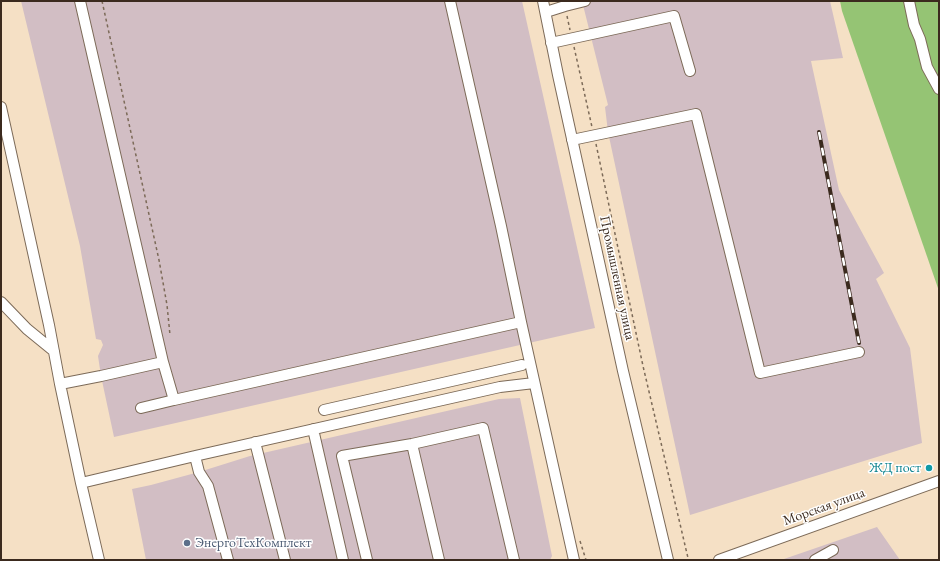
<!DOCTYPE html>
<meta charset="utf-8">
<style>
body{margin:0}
#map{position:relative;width:940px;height:561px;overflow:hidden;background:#f5e0c5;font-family:"EB Garamond",serif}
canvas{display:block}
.frame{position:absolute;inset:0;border:2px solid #3b2a1e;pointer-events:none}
</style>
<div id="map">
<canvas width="940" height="561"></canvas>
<div class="frame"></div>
</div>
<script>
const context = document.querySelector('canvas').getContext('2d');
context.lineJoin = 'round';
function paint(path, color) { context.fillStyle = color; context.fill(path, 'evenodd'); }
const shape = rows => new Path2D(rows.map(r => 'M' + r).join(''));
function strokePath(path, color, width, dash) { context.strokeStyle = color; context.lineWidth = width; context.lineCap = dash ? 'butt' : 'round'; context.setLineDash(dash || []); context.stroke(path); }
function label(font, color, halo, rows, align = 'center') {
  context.font = font + ' "EB Garamond",serif'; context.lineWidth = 3; context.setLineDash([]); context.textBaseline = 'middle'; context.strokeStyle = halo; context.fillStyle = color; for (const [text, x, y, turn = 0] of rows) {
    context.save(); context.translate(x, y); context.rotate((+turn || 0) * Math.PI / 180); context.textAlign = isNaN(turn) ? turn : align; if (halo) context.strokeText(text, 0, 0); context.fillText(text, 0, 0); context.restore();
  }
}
paint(shape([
 [21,1,522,1,595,328,114,437,101,376,98,356,103,345,101,340,96,339,80,246],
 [582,1,830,1,843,58,811,61,839,190,884,273,876,279,910,348,922,443,690,515,608,132,605,107,608,105],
 [520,398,552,556,550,560,146,560,132,489,151,485,199,472,250,456,499,399],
 [877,527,900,560,781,560]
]), '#d2bec4');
paint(shape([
 [840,1,939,1,939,291,842,11]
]), '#95c474');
const minor = shape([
 [450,1,501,226,521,322,574,560],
 [543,1,558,75,623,371,668,560],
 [909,1,914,25,920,39,927,67,939,89],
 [546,12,565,6,585,1],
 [551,43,674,16,690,71],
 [1,107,49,325,60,384,81,483,99,560],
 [572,140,696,114,760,373,859,352],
 [1,302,27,329,54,351],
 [163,362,174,400,521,322],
 [60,384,101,376,163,362,80,1],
 [141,408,174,400],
 [324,410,522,365],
 [313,429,343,560],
 [255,442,285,560],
 [412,444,439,560],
 [195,456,199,472,208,486,228,560],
 [81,483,195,456,500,387,534,383],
 [367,560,342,456,412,444,483,428,514,560],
 [719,560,939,481],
 [815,560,833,550]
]);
strokePath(minor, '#7c6a58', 12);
strokePath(shape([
 [102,1,159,260,167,305,170,335],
 [567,16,570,30],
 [574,47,592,127],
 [596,144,643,366,688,558,687,560],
 [580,541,586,560]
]), '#7c6a58', 1.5, [3, 3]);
strokePath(minor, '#fff', 10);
const rail = shape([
 [819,132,859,343]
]);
strokePath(rail, '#3b2a1e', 4);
strokePath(rail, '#fff', 2.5, [8]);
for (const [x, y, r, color] of [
 [929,468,4,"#0f9aa8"],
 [187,543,4,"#5c6f8a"]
]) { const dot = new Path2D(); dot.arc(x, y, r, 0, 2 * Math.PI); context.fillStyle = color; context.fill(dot); strokePath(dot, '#fff', 1.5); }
label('14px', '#3b2a1e', '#fff', [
 ["Промышленная улица",617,278,78],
 ["Морская улица",824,507,-20]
]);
label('14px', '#0d838f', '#fff', [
 ["ЖД пост",921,468]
], 'right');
label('14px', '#4e5e75', '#fff', [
 ["ЭнергоТехКомплект",195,543]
], 'left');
</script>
